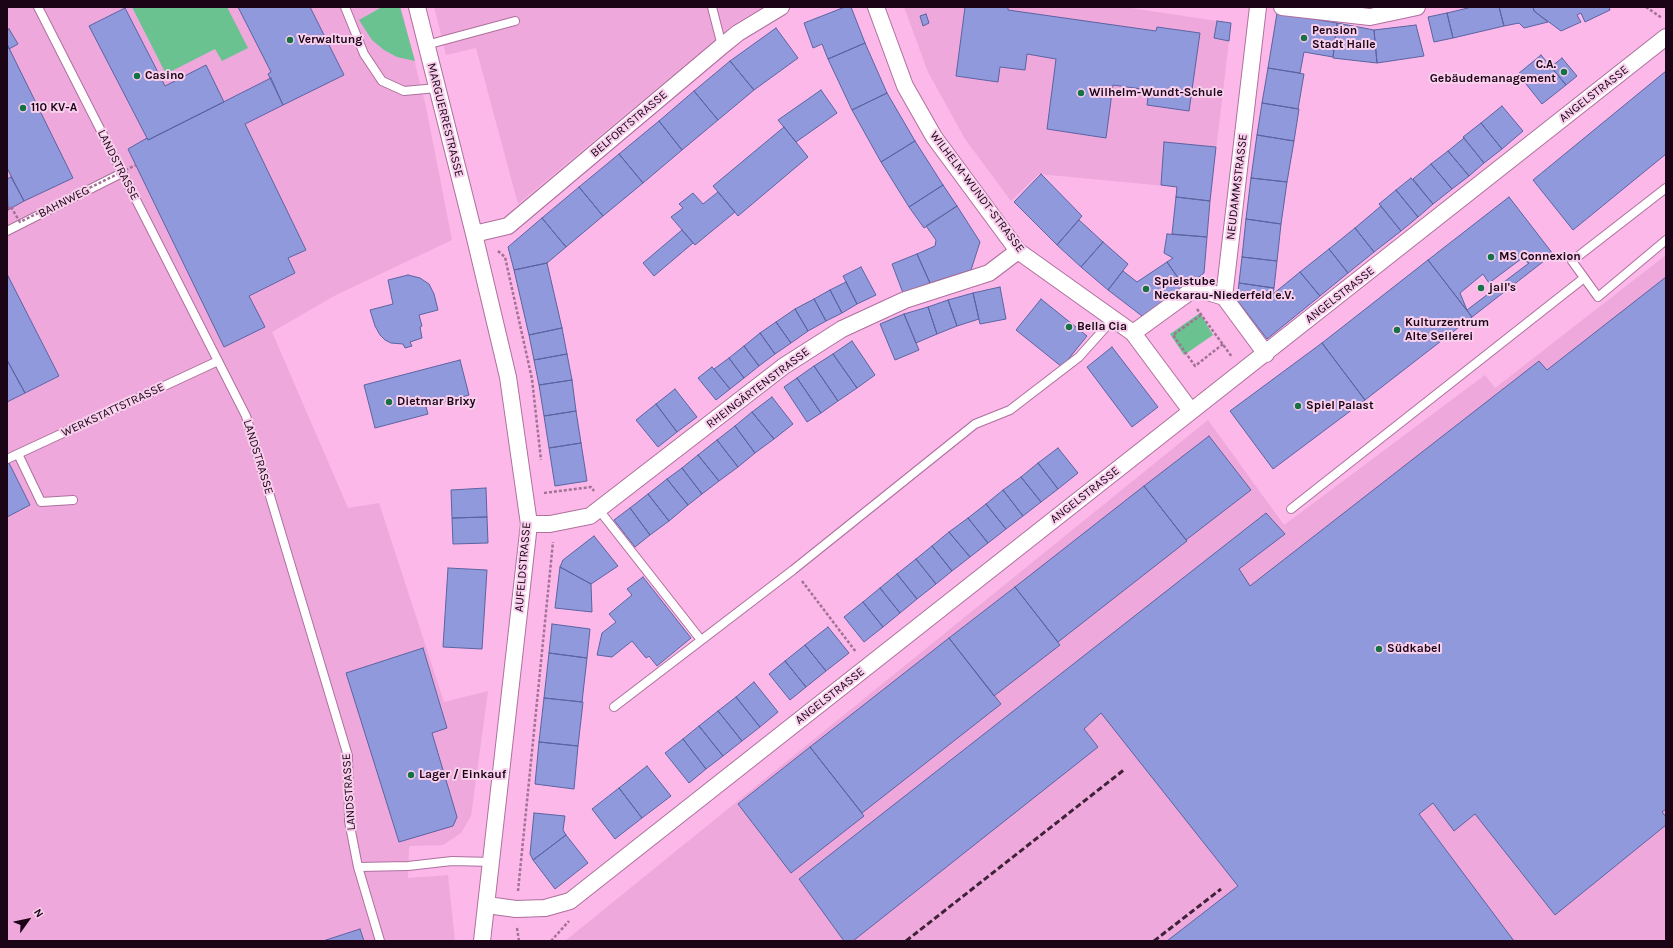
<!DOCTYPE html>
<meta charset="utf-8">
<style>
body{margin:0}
#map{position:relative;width:1673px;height:948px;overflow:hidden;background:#fbb8e8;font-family:Karla,sans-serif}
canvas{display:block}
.frame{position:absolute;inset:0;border:8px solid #1a0415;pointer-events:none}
.north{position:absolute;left:8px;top:900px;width:40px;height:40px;-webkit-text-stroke:3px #f8cfec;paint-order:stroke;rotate:57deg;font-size:11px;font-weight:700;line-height:16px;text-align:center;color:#1a0415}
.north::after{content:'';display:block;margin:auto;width:14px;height:18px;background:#1a0415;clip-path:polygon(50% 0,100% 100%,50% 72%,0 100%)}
</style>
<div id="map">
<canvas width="1673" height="948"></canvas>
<div class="frame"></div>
<div class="north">N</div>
</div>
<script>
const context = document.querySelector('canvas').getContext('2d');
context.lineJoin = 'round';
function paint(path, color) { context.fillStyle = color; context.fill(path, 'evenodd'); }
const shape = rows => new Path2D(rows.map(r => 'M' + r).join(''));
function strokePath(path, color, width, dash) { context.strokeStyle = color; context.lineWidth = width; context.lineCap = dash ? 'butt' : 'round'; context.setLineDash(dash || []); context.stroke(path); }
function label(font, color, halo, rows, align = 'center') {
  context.font = font + ' Karla,sans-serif'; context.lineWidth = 4; context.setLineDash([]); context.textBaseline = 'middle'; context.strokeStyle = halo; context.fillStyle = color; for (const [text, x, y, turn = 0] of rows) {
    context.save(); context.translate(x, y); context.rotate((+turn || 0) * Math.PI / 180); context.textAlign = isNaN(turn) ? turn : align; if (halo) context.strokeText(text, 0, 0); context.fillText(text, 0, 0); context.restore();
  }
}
paint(shape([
 [7,7,401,7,426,107,452,240,334,296,272,332,348,508,379,503,444,702,488,691,471,816,461,833,443,845,410,846,409,849,408,878,448,875,455,941,7,941],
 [434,7,763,7,734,24,518,204,476,48,446,55],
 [904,7,1124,7,1217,21,1214,38,1229,41,1210,201,1176,197,1176,187,1039,174,1011,201,965,139,928,72],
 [1666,255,1666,941,565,941,1208,420,1284,525,1485,375,1495,388]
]), '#efa8dc');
paint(shape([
 [132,7,227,7,248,48,222,61,215,49,166,74],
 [382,7,400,7,415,61,397,57,384,50,372,40,359,20],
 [1200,313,1213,335,1184,355,1170,334]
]), '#69c28f');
const building = shape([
 [238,7,310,7,344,75,283,105,268,74,271,72,238,7],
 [845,7,851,7,865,43,828,59,822,44,813,48,804,23,845,7],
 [965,7,1008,7,1008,10,1156,31,1157,27,1200,33,1189,111,1147,105,1149,90,1113,85,1106,138,1047,129,1056,59,1027,54,1025,70,1000,67,998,82,956,76,965,7],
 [1472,7,1499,7,1504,26,1453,38,1447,13,1472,7],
 [1499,7,1533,7,1534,11,1548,22,1524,28,1519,23,1504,26,1499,7],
 [1533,7,1609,7,1610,10,1585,22,1581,13,1577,15,1581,22,1561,31,1534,11,1533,7],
 [125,8,165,86,206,65,224,102,148,140,89,26,125,8],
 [1277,13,1337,23,1333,57,1304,52,1300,73,1268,68,1277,13],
 [1447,13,1453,38,1434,42,1428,17,1447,13],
 [926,14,929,23,923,26,920,16,926,14],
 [1217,21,1231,23,1229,41,1214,38,1217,21],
 [1337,23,1374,30,1377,63,1333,58,1337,23],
 [1416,25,1424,56,1377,63,1374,30,1416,25],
 [776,28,798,58,754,90,730,61,776,28],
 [9,29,18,44,9,49,7,44,7,30,9,29],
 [865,43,887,93,852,110,828,59,865,43],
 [7,44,73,178,24,201,7,168,7,44],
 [1541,55,1566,85,1542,104,1518,74,1541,55],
 [1562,58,1577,76,1566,85,1551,67,1562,58],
 [730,61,754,90,718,120,694,91,730,61],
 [1268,68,1304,74,1298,109,1262,103,1268,68],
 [1666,71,1666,154,1573,230,1533,180,1666,71],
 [271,78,283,105,245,124,306,250,288,258,295,273,249,296,265,327,224,347,128,149,147,138,148,140,271,78],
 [821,90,837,113,796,142,778,120,821,90],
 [694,91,718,120,682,150,659,121,694,91],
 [887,93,915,141,881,162,852,110,887,93],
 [1262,103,1299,109,1294,141,1257,135,1262,103],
 [1502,106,1523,131,1502,149,1481,123,1502,106],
 [659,121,682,150,643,183,619,154,659,121],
 [1481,123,1502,149,1484,163,1463,137,1481,123],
 [784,127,808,157,738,216,713,186,784,127],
 [1257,135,1294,141,1287,182,1251,178,1257,135],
 [1464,138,1484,163,1469,176,1448,151,1464,138],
 [915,141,943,185,909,207,881,162,915,141],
 [1164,142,1216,147,1210,201,1176,197,1177,187,1161,185,1164,142],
 [1448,151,1469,176,1452,189,1431,164,1448,151],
 [619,154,643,183,603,216,579,187,619,154],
 [1431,164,1452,189,1433,204,1413,179,1431,164],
 [1041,174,1082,216,1057,245,1014,202,1041,174],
 [11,177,24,201,8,210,7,179,11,177],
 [1251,178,1287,182,1281,224,1246,219,1251,178],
 [1411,178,1433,204,1418,217,1396,190,1411,178],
 [943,185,957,206,924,228,909,207,943,185],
 [579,187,603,216,566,247,542,218,579,187],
 [1396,190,1418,217,1401,231,1379,204,1396,190],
 [718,192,735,212,695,245,671,217,683,208,679,204,693,193,703,204,718,192],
 [1176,197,1210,201,1207,237,1172,234,1176,197],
 [1509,197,1553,254,1472,317,1428,260,1509,197],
 [957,206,980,242,971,270,930,283,917,254,935,246,936,240,926,226,957,206],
 [1381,206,1401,231,1374,252,1355,228,1381,206],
 [542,218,566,247,547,263,514,270,508,247,542,218],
 [1246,219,1281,224,1277,261,1242,257,1246,219],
 [1079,220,1103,242,1081,267,1057,245,1079,220],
 [1355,228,1374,252,1348,273,1329,249,1355,228],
 [682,230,693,243,654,276,643,263,682,230],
 [1167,234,1207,237,1204,273,1185,288,1167,262,1173,258,1164,253,1167,234],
 [1103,242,1128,264,1108,290,1081,267,1103,242],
 [1329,249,1348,273,1320,296,1300,272,1329,249],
 [917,254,930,283,903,293,892,264,917,254],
 [1242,257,1277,261,1274,288,1239,283,1242,257],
 [1521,259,1529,263,1467,310,1460,293,1483,274,1489,283,1521,259],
 [1428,260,1472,317,1365,400,1322,343,1428,260],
 [1167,262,1185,288,1142,316,1108,290,1123,271,1137,282,1167,262],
 [547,263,562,328,529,335,514,270,547,263],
 [861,267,876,295,857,304,843,276,861,267],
 [1300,272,1320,296,1267,339,1237,300,1239,283,1274,288,1273,294,1300,272],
 [7,274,59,376,25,393,7,360,7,274],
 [408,275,420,278,429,284,434,294,438,310,419,315,422,326,420,327,422,338,410,342,412,346,405,348,403,344,391,343,385,340,380,335,375,326,370,310,393,304,388,280,408,275],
 [1666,277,1666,809,1662,812,1666,817,1666,825,1555,915,1475,814,1454,831,1433,803,1419,814,1514,941,1167,941,1238,886,1101,713,1084,729,1098,747,853,941,844,941,799,879,1266,513,1285,534,1239,569,1250,586,1539,361,1547,370,1666,277],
 [846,282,857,304,842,313,830,290,846,282],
 [1000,287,1006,319,980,324,973,293,1000,287],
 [830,290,842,313,826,321,814,299,830,290],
 [973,293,979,319,957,326,948,300,973,293],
 [814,299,826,321,808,331,795,309,814,299],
 [1041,299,1087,336,1062,367,1016,330,1041,299],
 [948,300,957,326,937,334,928,307,948,300],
 [928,307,937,334,916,343,904,314,928,307],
 [795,309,808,331,791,343,776,322,795,309],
 [904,314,919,350,895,360,880,324,904,314],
 [776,322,791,343,775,354,760,333,776,322],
 [562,328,567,354,534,360,529,335,562,328],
 [760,333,775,354,759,366,744,346,760,333],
 [852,341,875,375,857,388,833,354,852,341],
 [1322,343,1365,400,1273,469,1230,411,1322,343],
 [744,346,759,366,744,378,729,358,744,346],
 [1112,347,1158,407,1132,427,1087,367,1112,347],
 [567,354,572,380,539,385,534,360,567,354],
 [833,354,857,388,838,401,814,366,833,354],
 [729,358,744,378,730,389,714,369,729,358],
 [7,360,25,393,7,402,7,360],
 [460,360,469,395,426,407,428,414,375,428,364,385,460,360],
 [814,366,838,401,821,413,797,378,814,366],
 [712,367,730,389,716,400,698,378,712,367],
 [797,378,821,413,807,422,784,387,797,378],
 [572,380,576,411,544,416,539,385,572,380],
 [675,389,697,417,677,432,656,404,675,389],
 [772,397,793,424,774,439,752,412,772,397],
 [656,404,677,432,658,447,636,420,656,404],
 [576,411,581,443,549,448,544,416,576,411],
 [752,412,774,439,755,453,735,426,752,412],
 [735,426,755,453,738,467,717,440,735,426],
 [1209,436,1251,490,1186,540,1144,486,1209,436],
 [717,440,738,467,719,481,698,455,717,440],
 [581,443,587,481,555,486,549,448,581,443],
 [1058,448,1078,473,1058,489,1038,463,1058,448],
 [698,455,719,481,702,494,682,468,698,455],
 [9,463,30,505,7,517,7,464,9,463],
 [1038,463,1058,489,1041,502,1021,477,1038,463],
 [682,468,702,494,688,505,667,479,682,468],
 [1021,477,1041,502,1023,516,1003,490,1021,477],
 [667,479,688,505,669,521,648,494,667,479],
 [1144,486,1187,541,1058,642,1015,587,1144,486],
 [486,488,487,517,452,518,451,490,486,488],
 [1003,490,1023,516,1006,529,986,504,1003,490],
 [648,494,669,521,650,535,630,508,648,494],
 [986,504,1006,529,988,543,968,518,986,504],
 [630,508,650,535,635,547,614,520,630,508],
 [487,517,488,543,453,544,452,518,487,517],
 [968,518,988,543,970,557,949,532,968,518],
 [949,532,970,557,952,571,932,546,949,532],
 [594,536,618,566,591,584,560,567,563,560,594,536],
 [932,546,952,571,936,584,916,559,932,546],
 [916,559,936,584,917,599,897,574,916,559],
 [560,567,591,584,592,612,555,608,560,567],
 [448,568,487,570,482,649,443,647,448,568],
 [897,574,917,599,900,613,880,588,897,574],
 [643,577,691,638,657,666,649,656,646,658,632,641,612,657,597,655,602,633,616,622,609,614,632,595,627,589,643,577],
 [1015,587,1060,645,994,696,949,638,1015,587],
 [880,588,900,613,883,627,863,602,880,588],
 [863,602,883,627,864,642,844,617,863,602],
 [552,624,590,629,587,658,549,653,552,624],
 [828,627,849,653,826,671,805,645,828,627],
 [949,638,1001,704,862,813,810,747,949,638],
 [805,645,826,671,806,687,785,661,805,645],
 [423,648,447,728,432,733,457,817,453,826,399,842,346,673,423,648],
 [549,653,587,658,582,702,544,698,549,653],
 [785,661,806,687,790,700,769,674,785,661],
 [754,682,778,712,760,727,736,697,754,682],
 [736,697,760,727,742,741,718,711,736,697],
 [544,698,583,702,578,746,539,742,544,698],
 [718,711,742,741,723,756,699,726,718,711],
 [699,726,723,756,706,769,683,739,699,726],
 [683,739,706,769,689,783,665,753,683,739],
 [539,742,578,746,574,789,535,784,539,742],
 [810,747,864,816,791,873,738,804,810,747],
 [647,766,671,796,642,818,619,788,647,766],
 [619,788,642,818,615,839,592,809,619,788],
 [534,813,565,816,563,830,566,835,533,860,530,854,534,813],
 [566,835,588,863,555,889,533,860,566,835],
 [360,929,364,941,323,941,360,929]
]);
paint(building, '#8f99dc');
strokePath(building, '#5b63a1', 1);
const lane = shape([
 [38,7,246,416,348,756,349,821,358,867,380,941],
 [345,7,364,54,382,81,404,91,437,88],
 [712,7,722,46],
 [426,45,515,21],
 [1666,188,1572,261,1598,297,1666,240],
 [7,231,122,173],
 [18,454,41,502,73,500],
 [7,459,218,361],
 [1291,509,1584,278],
 [599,510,701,640],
 [614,707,793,570,975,424,1010,410,1079,357,1113,319],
 [358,867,408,866,452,861,492,862]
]);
const street = shape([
 [417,7,474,234,508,377,529,524,482,941],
 [876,7,905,86,934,137,1018,251,1133,333,1191,411],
 [1258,7,1224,297,1266,354],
 [1282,7,1370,17,1417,7],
 [474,234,508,226,722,46,738,33,781,7],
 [1133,333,1195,288,1224,297],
 [529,524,550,524,590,516,784,366,842,329,905,300,989,273,1018,251],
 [487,905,516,909,545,908,570,901,1666,37]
]);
strokePath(lane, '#ae709d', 10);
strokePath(street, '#ae709d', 18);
strokePath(shape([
 [1646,7,1662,18],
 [7,208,11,207],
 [498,251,505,257,532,379,541,460],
 [1197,309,1232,357],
 [1201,315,1173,335,1195,366,1223,344],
 [544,493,591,487,594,491],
 [802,581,856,652],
 [518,891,553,542],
 [517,928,519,941],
 [551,941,569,921]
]), '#a27195', 2.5, [3, 2]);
strokePath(lane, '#fff', 8);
strokePath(street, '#fff', 16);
strokePath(shape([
 [906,941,1125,769],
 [1154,941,1221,889]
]), '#3f2238', 3, [6, 3]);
strokePath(shape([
 [11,207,20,222,136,165]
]), '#a27195', 2.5, [3, 2]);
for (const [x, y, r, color] of [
 [1304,38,4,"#167246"],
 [290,40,4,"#167246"],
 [1564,72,4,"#167246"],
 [137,76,4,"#167246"],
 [1081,93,4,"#167246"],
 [23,108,4,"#167246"],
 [1491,257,4,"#167246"],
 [1481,288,4,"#167246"],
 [1146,289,4,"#167246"],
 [1069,327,4,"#167246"],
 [1397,330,4,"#167246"],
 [389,402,4,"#167246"],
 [1298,406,4,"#167246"],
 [1379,649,4,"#167246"],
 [411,775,4,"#167246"]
]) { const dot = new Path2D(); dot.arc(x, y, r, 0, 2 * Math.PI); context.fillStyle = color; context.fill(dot); strokePath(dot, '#f8cfec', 1.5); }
label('bold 12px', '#1a0415', '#f8cfec', [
 ["Pension",1312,31],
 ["Stadt Halle",1312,45],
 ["Verwaltung",298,40],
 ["C.A.",1556,65,"right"],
 ["Gebäudemanagement",1556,79,"right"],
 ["Casino",145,76],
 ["Wilhelm-Wundt-Schule",1089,93],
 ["110 KV-A",31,108],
 ["MS Connexion",1499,257],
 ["Spielstube",1154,282],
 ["Neckarau-Niederfeld e.V.",1154,296],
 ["jail's",1489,288],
 ["Kulturzentrum",1405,323],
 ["Alte Seilerei",1405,337],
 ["Bella Cia",1077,327],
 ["Dietmar Brixy",397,402],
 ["Spiel Palast",1306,406],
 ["Südkabel",1387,649],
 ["Lager / Einkauf",419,775]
], 'left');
label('12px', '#1a0415', '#f8cfec', [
 ["ANGELSTRASSE",1594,94,-38],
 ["MARGUERRESTRASSE",445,120,76],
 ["BELFORTSTRASSE",629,124,-40],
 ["LANDSTRASSE",118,165,63],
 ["NEUDAMMSTRASSE",1237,187,-83],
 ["WILHELM-WUNDT-STRASSE",977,192,53],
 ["BAHNWEG",64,202,-27],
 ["ANGELSTRASSE",1340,295,-38],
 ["RHEINGÄRTENSTRASSE",758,388,-37],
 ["WERKSTATTSTRASSE",113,410,-25],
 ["LANDSTRASSE",258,457,73],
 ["ANGELSTRASSE",1085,495,-38],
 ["AUFELDSTRASSE",523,567,-85],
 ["ANGELSTRASSE",830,696,-38],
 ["LANDSTRASSE",349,792,-94]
]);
</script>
